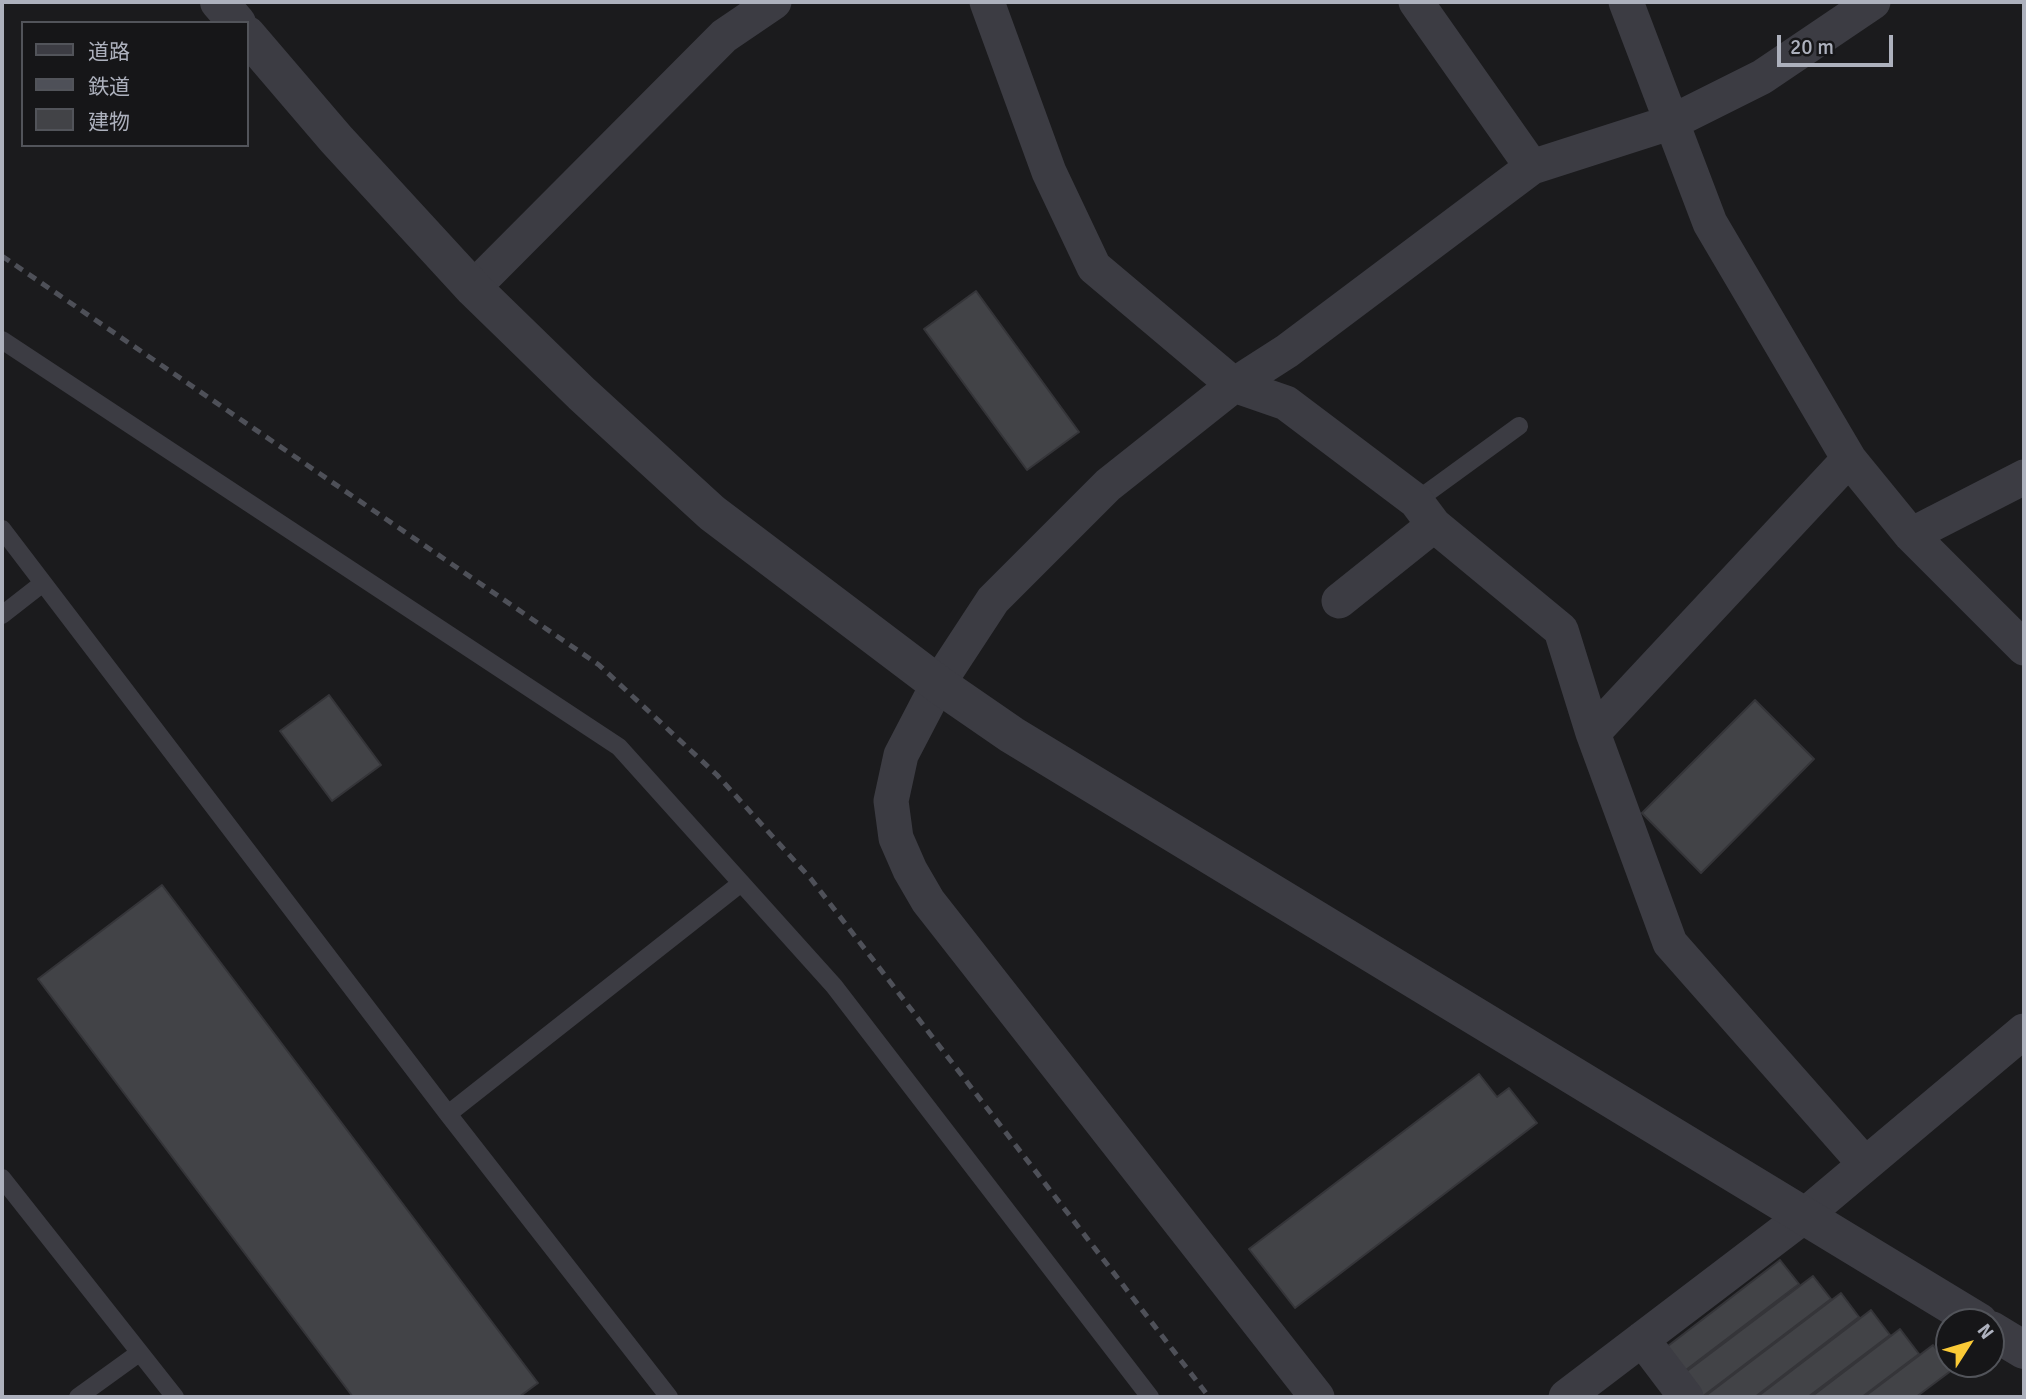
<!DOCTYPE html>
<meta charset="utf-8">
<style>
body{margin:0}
#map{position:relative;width:2026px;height:1399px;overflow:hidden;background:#1b1b1d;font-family:Signika,"Noto Sans JP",sans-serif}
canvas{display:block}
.frame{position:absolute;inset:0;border:4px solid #adb1bd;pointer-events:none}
.legend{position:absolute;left:21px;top:21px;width:228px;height:126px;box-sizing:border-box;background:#161618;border:2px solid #52545a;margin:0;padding:9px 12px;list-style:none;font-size:21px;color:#adb1bd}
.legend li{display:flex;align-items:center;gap:14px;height:35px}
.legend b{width:35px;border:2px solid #52545a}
.north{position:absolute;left:1935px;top:1308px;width:70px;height:70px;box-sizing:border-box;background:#161618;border:2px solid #52545a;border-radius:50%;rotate:53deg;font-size:19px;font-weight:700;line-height:28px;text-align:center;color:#adb1bd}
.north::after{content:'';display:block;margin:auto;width:24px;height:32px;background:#faca36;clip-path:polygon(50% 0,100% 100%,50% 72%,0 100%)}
.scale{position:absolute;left:1777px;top:35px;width:116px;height:32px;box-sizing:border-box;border:4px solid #adb1bd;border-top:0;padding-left:9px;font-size:21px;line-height:24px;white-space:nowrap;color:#adb1bd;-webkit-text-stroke:5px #161618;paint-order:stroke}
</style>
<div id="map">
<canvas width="2026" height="1399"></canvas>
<div class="frame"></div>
<ul class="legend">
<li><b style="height:9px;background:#3c3c43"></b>道路</li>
<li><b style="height:9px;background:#4e5058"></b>鉄道</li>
<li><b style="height:19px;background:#424347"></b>建物</li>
</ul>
<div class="north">N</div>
<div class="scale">20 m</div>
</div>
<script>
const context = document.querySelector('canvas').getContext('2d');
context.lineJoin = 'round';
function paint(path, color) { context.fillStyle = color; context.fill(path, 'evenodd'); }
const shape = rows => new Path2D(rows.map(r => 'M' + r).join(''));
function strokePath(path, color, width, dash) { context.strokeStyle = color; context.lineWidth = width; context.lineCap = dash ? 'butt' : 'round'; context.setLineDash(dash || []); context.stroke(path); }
const building = shape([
 [976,291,1079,432,1027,470,924,329,976,291],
 [329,695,381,765,332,801,280,731,329,695],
 [1755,700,1814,759,1701,873,1642,813,1755,700],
 [162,885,538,1383,519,1397,353,1397,38,979,162,885],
 [1479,1074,1497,1097,1509,1088,1537,1123,1295,1308,1249,1249,1479,1074],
 [1780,1260,1799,1284,1682,1373,1664,1349,1780,1260],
 [1813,1276,1831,1299,1702,1397,1683,1374,1813,1276],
 [1841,1293,1859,1317,1755,1397,1704,1397,1841,1293],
 [1871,1310,1890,1335,1808,1397,1757,1397,1871,1310],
 [1900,1329,1919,1354,1862,1397,1811,1397,1900,1329],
 [1933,1345,1952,1370,1916,1397,1864,1397,1933,1345]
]);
paint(building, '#424347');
strokePath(building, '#353539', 2);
strokePath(shape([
 [2,340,619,747,834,986,1150,1397],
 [1416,501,1519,426],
 [2,529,448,1114,669,1397],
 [2,615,43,583],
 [448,1114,740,884],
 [2,1178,175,1397],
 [78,1397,139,1353]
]), '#3c3c43', 18);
strokePath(shape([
 [987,2,1049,172,1094,267,1234,385,1286,403,1416,501,1434,525,1561,630,1593,733,1670,943,1865,1164],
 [1416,2,1532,167],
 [1626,2,1710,223,1849,459,1911,535,2024,648],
 [473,288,724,36,774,2],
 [1911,535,2024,477],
 [1339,601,1434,525],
 [1593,733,1849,459],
 [1642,1339,1686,1397],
 [1317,1397,928,901,910,870,896,838,891,801,901,755,938,684,993,600,1108,485,1234,385,1287,351,1532,167,1672,122,1762,77,1873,2],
 [1566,1397,1804,1216,2024,1031]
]), '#3c3c43', 35);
strokePath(shape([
 [219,2,237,23],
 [247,35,336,139,473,288,582,394,712,513,938,684,1012,735,1979,1322],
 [1991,1330,2024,1350]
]), '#3c3c43', 38);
strokePath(shape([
 [2,256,599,665,717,775,811,879,1209,1397]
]), '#4e5058', 5, [9, 7]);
</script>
